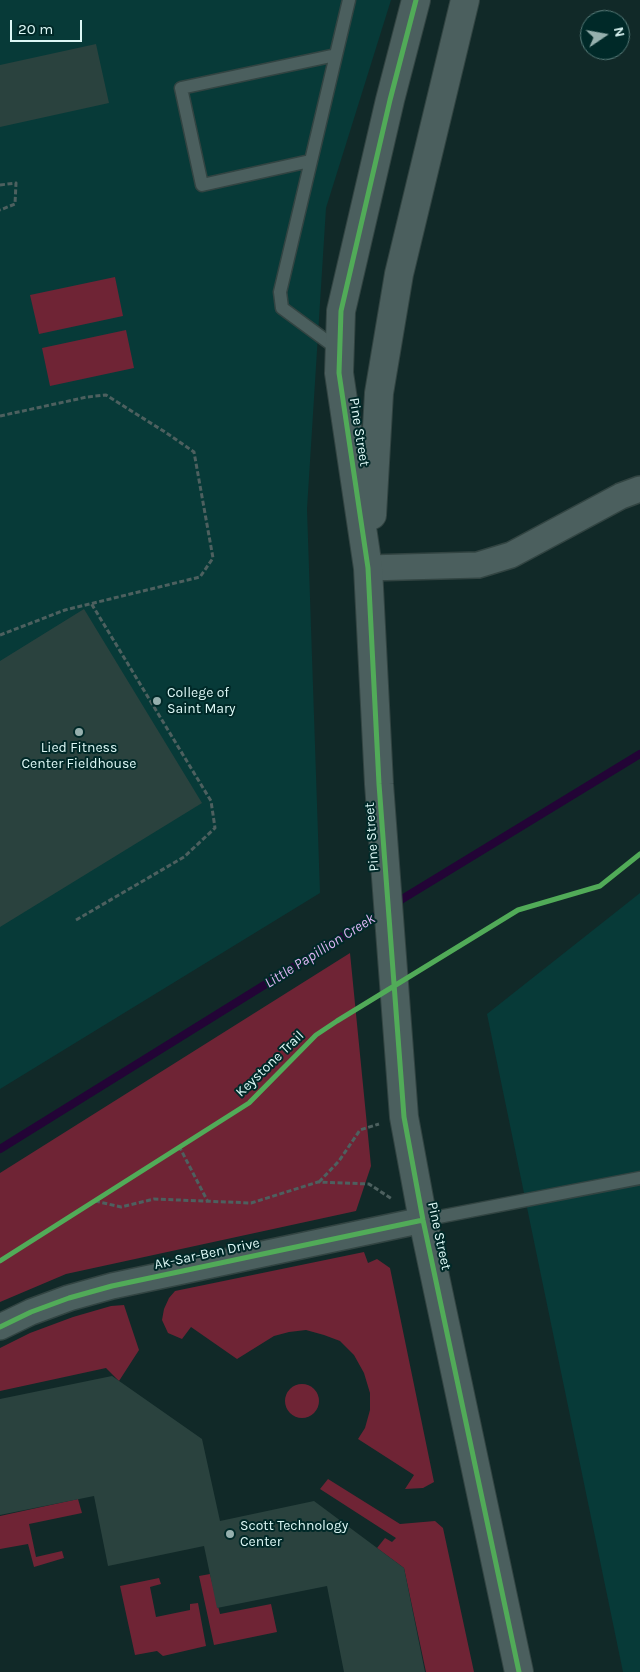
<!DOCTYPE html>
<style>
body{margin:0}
#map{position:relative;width:640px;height:1672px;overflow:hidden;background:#112928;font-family:Karla,sans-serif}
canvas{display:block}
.north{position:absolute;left:580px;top:10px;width:50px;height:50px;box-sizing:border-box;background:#002928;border:1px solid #587c7a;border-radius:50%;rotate:78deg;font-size:14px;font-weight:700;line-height:20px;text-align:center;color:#ddf8f6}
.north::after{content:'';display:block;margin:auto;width:18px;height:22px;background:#96b0ae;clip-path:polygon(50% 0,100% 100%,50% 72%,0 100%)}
.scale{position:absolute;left:10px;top:20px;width:72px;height:22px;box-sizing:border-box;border:2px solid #ddf8f6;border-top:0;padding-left:6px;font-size:15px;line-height:18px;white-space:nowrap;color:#ddf8f6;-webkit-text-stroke:4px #002928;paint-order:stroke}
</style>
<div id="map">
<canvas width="640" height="1672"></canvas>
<div class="north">N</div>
<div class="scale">20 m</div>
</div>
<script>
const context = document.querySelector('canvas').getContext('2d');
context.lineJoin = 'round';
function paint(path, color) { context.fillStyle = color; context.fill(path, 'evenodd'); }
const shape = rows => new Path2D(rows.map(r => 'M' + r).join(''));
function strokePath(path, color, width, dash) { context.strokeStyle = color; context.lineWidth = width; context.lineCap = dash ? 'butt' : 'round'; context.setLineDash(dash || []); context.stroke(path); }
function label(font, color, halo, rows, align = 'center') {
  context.font = font + ' Karla,sans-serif'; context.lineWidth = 4; context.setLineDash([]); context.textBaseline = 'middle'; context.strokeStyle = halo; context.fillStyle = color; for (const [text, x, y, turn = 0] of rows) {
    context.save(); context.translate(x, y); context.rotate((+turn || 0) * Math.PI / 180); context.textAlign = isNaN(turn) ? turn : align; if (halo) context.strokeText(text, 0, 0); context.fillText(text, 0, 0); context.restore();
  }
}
paint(shape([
 [0,0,391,0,326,208,307,509,320,893,0,1089],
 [640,893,640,1672,623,1672,487,1014]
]), '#073a38');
paint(shape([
 [115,277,123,316,39,334,30,295],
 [126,330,134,368,50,386,42,348],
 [350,953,371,1166,356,1211,66,1274,0,1302,0,1173],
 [364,1252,368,1263,377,1259,390,1268,434,1482,423,1488,405,1489,414,1475,358,1439,365,1428,370,1410,370,1393,364,1373,354,1355,340,1341,324,1335,306,1330,289,1332,274,1336,237,1359,191,1327,182,1339,168,1333,162,1320,164,1309,169,1298,175,1291],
 [124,1305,139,1350,119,1381,106,1368,0,1391,0,1348,30,1333,73,1317,111,1306],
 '285 1401a17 17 0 1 1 34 0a17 17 0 1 1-34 0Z',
 [328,1479,400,1524,435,1521,443,1528,474,1672,426,1672,404,1568,377,1548,385,1538,392,1542,396,1538,320,1489],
 [78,1499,82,1513,29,1524,36,1557,62,1551,64,1558,34,1567,28,1544,0,1549,0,1516],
 [210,1574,220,1614,271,1604,277,1632,214,1645,199,1576],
 [159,1578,161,1584,150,1587,156,1617,190,1610,190,1604,198,1603,206,1646,163,1656,157,1651,135,1655,120,1586]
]), '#6f2435');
strokePath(shape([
 [394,904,640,754],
 [0,1149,382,912]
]), '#230436', 8);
paint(shape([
 [96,44,109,103,0,127,0,65],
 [84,609,202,803,0,927,0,661],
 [112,1376,202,1439,220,1521,314,1501,404,1568,425,1672,344,1672,327,1586,217,1608,204,1546,108,1566,94,1496,0,1515,0,1399]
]), '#2a423e');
const service = shape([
 [310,161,202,185,181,88,336,55],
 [339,350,282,308,280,292,349,0],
 [423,1220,640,1178]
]);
const minor = shape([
 [368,568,478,565,511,555,621,496,640,489],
 [0,1327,31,1312,69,1298,112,1286,423,1220]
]);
const tertiary = shape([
 [416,0,390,100,341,311,339,373,368,568,379,784,404,1117,423,1220,519,1672],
 [372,515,379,393,399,274,465,0]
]);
strokePath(service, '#324442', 15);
strokePath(minor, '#324442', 28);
strokePath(tertiary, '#324442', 30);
strokePath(shape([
 [0,185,16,183,15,204,0,210],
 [0,416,87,397,106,395,165,432,194,452,213,558,200,577,65,610,0,635],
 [76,920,184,857,215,828,211,801,91,603],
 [179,1146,208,1202],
 [319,1182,339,1161,360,1130,379,1124],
 [95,1201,121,1207,154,1199,251,1203,318,1182,369,1184,392,1199]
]), '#4d605f', 3, [5, 2.5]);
strokePath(service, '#4b5f5e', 12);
strokePath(minor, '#4b5f5e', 25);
strokePath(tertiary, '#4b5f5e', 28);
strokePath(shape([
 [416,0,390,100,341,311,339,373,368,568,379,784,404,1117,423,1220,519,1672],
 [0,1261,249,1103,316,1035,337,1021,518,910,600,886,640,854],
 [0,1327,31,1312,69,1298,112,1286,423,1220]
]), '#51ab58', 5);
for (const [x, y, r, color] of [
 [157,701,5,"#96b0ae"],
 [79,732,5,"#96b0ae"],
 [230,1534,5,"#96b0ae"]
]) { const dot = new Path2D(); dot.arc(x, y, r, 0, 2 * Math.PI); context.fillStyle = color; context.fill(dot); strokePath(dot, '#002928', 2); }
label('14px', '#ddf8f6', '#002928', [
 ["Pine Street",359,432,81],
 ["Pine Street",372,837,-94],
 ["Keystone Trail",270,1064,-44],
 ["Pine Street",439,1236,78],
 ["Ak-Sar-Ben Drive",207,1254,-12]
]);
label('14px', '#ddf8f6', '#002928', [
 ["College of",167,693],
 ["Saint Mary",167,709],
 ["Lied Fitness",79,748,"center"],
 ["Center Fieldhouse",79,764,"center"],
 ["Scott Technology",240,1526],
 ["Center",240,1542]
], 'left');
label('italic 15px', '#dbb5f3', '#002928', [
 ["Little Papillion Creek",320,951,-32]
]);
</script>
